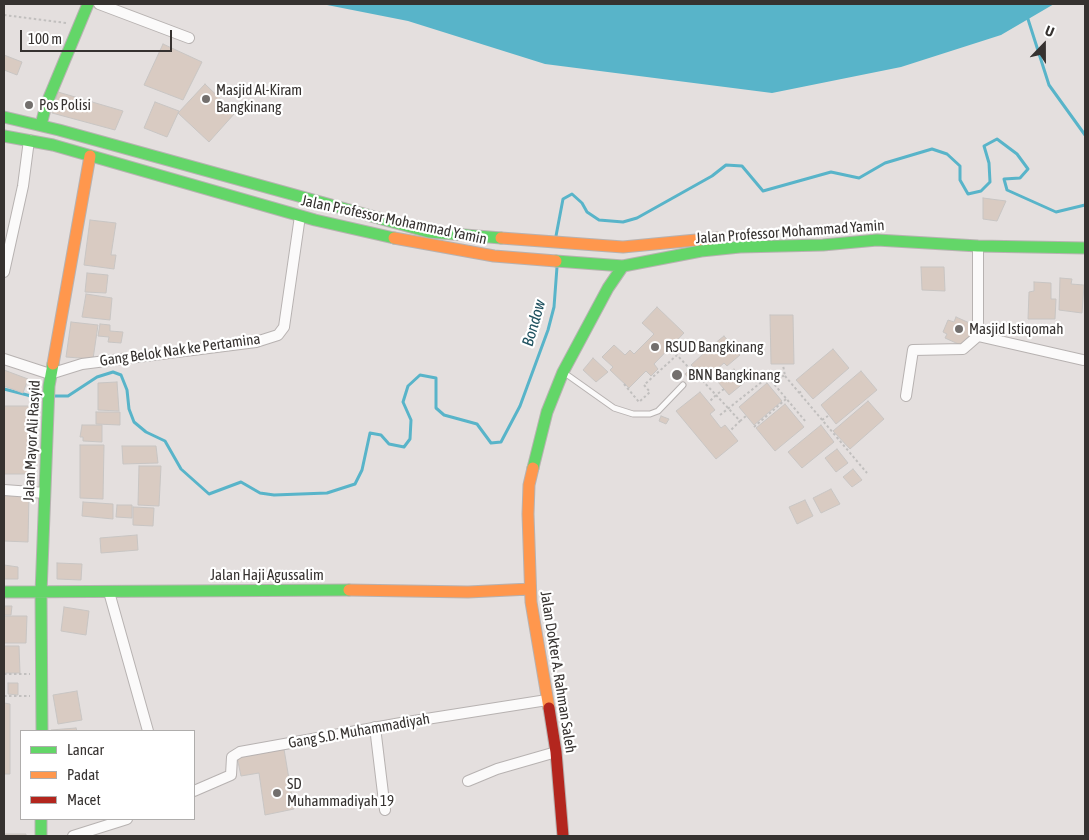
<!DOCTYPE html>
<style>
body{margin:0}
#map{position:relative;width:1089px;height:840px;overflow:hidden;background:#e4dfde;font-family:"Asap Condensed",sans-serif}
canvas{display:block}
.frame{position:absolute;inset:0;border:5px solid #363230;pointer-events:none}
.legend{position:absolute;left:20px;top:730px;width:175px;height:90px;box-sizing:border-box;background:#fff;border:1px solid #afadac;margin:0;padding:6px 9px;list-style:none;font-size:15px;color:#363230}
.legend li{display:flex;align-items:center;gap:10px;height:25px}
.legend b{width:25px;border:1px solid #afadac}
.north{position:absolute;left:1019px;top:20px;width:50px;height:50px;-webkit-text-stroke:4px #fff;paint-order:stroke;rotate:22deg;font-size:14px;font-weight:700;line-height:20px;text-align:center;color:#363230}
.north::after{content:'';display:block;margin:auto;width:18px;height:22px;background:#363230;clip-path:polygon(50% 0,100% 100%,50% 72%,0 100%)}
.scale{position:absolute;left:20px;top:30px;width:152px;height:22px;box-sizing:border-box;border:2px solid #363230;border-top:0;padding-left:6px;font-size:15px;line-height:18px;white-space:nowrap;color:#363230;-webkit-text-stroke:4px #fff;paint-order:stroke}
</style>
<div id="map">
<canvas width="1089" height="840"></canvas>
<div class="frame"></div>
<ul class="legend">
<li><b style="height:6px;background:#63d668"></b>Lancar</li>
<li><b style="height:6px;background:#ff974d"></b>Padat</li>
<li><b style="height:6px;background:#b3261e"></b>Macet</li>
</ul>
<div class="north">U</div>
<div class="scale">100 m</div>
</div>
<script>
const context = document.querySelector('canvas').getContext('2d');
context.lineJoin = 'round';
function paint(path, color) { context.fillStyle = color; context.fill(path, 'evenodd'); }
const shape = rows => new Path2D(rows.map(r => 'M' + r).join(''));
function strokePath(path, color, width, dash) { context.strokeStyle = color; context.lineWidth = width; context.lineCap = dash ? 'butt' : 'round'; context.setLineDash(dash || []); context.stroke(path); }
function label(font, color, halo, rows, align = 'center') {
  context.font = font + ' "Asap Condensed",sans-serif'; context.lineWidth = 4.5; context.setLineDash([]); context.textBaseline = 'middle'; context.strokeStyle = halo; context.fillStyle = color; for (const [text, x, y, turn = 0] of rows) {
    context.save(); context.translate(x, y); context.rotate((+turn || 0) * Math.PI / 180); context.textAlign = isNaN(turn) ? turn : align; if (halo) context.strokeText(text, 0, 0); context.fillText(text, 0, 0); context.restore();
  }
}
paint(shape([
 [322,4,1054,4,1001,35,901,67,772,93,545,64,408,21]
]), '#58b4c9');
strokePath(shape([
 [1027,16,1049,85,1085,135],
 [556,236,563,199,572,194,582,203,587,212,599,220,623,222,637,218,712,176,726,165,742,166,763,191,831,172,859,178,885,163,932,149,947,154,960,166,960,180,968,194,981,191,990,182,989,163,984,146,997,139,1017,154,1028,169,1020,178,1004,179,1007,190,1056,212,1085,205],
 [4,389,35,397,45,396],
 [53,396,68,396,97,377,113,372,121,375,127,390,129,409,134,422,146,432,165,441,181,469,209,494,241,482,260,493,274,495,327,493,355,484,362,470,370,433,381,435,389,444,404,447,410,439,411,420,403,402,408,386,420,375,436,378,436,408,444,415,477,424,491,443,501,442,520,406,548,330,554,307,557,267]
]), '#58b4c9', 3);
const building = shape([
 [163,44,202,62,183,100,144,85,163,44],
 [4,55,22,62,17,75,4,70,4,55],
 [205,84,235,113,209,142,178,113,205,84],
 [58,92,123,111,115,130,52,113,58,92],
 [155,102,179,111,167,137,144,128,155,102],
 [983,198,1006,201,997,221,983,219,983,198],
 [90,220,116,223,111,255,116,255,114,269,84,265,90,220],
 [921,267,944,267,945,291,922,290,921,267],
 [87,273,108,275,106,293,85,292,87,273],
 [1060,278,1072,279,1071,284,1084,285,1082,313,1059,310,1060,278],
 [1034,282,1051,283,1051,299,1056,299,1055,319,1028,319,1029,292,1034,291,1034,282],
 [86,294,112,298,110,320,82,317,86,294],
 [657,307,684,333,654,364,658,369,651,376,646,371,629,388,610,370,613,367,602,357,614,345,625,355,630,350,634,354,654,334,642,323,657,307],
 [770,315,793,315,794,364,771,364,770,315],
 [956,317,974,325,965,347,945,338,947,334,943,332,948,320,954,322,956,317],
 [71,322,98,325,93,359,66,357,71,322],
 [100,324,110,325,110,331,123,332,121,343,108,342,109,337,98,336,100,324],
 [724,336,740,355,727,366,724,363,703,381,699,376,692,382,685,374,693,367,691,365,703,354,697,348,704,342,709,348,724,336],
 [833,349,849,368,813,399,796,380,833,349],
 [593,358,608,372,596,382,583,370,593,358],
 [734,369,745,382,729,395,718,382,734,369],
 [4,370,28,379,23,393,4,386,4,370],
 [861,371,877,390,836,424,821,405,861,371],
 [117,382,119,411,98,410,98,383,117,382],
 [767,383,782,401,754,425,739,407,767,383],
 [700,392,715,410,710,414,721,428,725,425,738,441,716,459,676,411,700,392],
 [868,401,884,419,850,449,833,431,868,401],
 [785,404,804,427,775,451,756,428,785,404],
 [4,406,31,406,30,474,4,474,4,406],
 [96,412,120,412,120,425,96,424,96,412],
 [661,416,669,419,666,424,659,421,661,416],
 [82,425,102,425,102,442,83,441,83,437,80,437,82,425],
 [821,425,834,442,802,468,788,452,821,425],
 [80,445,104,445,103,499,80,498,80,445],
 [122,446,156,446,158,463,123,464,122,446],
 [837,449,848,463,836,472,825,458,837,449],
 [139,466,161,466,159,506,138,505,139,466],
 [853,469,862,480,852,487,843,477,853,469],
 [831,489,840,504,821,513,813,498,831,489],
 [4,493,29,495,28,542,4,541,4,493],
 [805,500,813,516,797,524,789,507,805,500],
 [83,502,113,504,113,519,82,516,83,502],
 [117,505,132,505,132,518,116,517,117,505],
 [133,507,154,508,153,526,133,525,133,507],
 [137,535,138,550,101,553,100,538,137,535],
 [57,563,82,564,81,580,57,579,57,563],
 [4,565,18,567,18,579,4,579,4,565],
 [4,606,12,606,11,615,4,615,4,606],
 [64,607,89,611,86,635,61,631,64,607],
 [4,616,27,616,26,643,4,643,4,616],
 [4,646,19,646,20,673,4,673,4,646],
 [8,683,18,683,18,695,8,694,8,683],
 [77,691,82,720,58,724,53,695,77,691],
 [4,703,10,704,10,774,4,774,4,703],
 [76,728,77,731,51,731,51,730,76,728],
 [284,749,294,809,265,815,259,773,241,776,237,757,284,749],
 [4,834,26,834,26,836,4,836,4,834]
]);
paint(building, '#d9cbc2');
strokePath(building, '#c8c5c3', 1);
const lane = shape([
 [566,374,614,408,633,414,650,414,658,411,683,385]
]);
const street = shape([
 [99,4,189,38],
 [4,272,23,186,29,140],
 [978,336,1083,360],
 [4,359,50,374,82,364,256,342,278,335,284,327,300,216],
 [906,396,913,350,963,349,978,336,978,246],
 [4,490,45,493],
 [109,592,148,731],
 [375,727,385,810],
 [468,781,497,769,556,752],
 [194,791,231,775,232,757,240,752,401,723,547,700],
 [73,836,127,819]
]);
const fast = shape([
 [4,117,59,130,429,232,501,238],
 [41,125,46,105,88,4],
 [4,136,53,145,315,220,394,238],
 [556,261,623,266,701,251,740,247,823,245,877,240,978,246,1085,248],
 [533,468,547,412,563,372,608,288,623,266],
 [4,592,349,590],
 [42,731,41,593,49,386,53,364],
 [41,819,41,836]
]);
const slow = shape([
 [394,238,494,256,556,261],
 [501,238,623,247,717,238],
 [53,364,90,156],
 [533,468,529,485,528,514,531,602,549,708],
 [349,590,468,592,530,589]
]);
const jam = shape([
 [549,708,556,752,563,836]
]);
strokePath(lane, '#b7b2b1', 7);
strokePath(street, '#b7b2b1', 12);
strokePath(fast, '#b7b2b1', 13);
strokePath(slow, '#b7b2b1', 13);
strokePath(jam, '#b7b2b1', 13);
strokePath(shape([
 [4,15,66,23],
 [785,376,867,473],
 [699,377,716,395,709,402],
 [768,377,806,422],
 [624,384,639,402,650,392,644,385,677,355,690,369],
 [724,389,716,395,740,421,730,431],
 [799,393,803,390],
 [720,415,768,377,785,376,783,365],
 [822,420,828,416],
 [740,421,746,416],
 [754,427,786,399],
 [4,674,30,674],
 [4,696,30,696]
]), '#c1bfbe', 2, [2.5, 2.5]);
strokePath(lane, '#fbfafa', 5);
strokePath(street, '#fbfafa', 10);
strokePath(fast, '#63d668', 11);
strokePath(slow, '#ff974d', 11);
strokePath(jam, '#b3261e', 11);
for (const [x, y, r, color] of [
 [206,99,5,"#736f6d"],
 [29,105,5,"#736f6d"],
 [959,329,5,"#736f6d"],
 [655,347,5,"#736f6d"],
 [677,375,6,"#736f6d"],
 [277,793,5,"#736f6d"]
]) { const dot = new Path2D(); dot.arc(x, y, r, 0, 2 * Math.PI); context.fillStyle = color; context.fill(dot); strokePath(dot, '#fff', 2); }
label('15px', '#363230', '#fff', [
 ["Masjid Al-Kiram",216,90],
 ["Bangkinang",216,107],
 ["Pos Polisi",39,105],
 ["Masjid Istiqomah",969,329],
 ["RSUD Bangkinang",665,347],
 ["BNN Bangkinang",688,375],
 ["SD",287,784],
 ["Muhammadiyah 19",287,801]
], 'left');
label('15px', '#363230', '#fff', [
 ["Jalan Professor Mohammad Yamin",394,220,12],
 ["Jalan Professor Mohammad Yamin",790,232,-4],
 ["Gang Belok Nak ke Pertamina",180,350,-8],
 ["Jalan Mayor Ali Rasyid",32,441,-87],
 ["Jalan Haji Agussalim",267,575],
 ["Jalan Dokter A. Rahman Saleh",558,672,81],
 ["Gang S.D. Muhammadiyah",359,731,-10]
]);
label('italic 16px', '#205260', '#fff', [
 ["Bondow",534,323,-74]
]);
</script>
